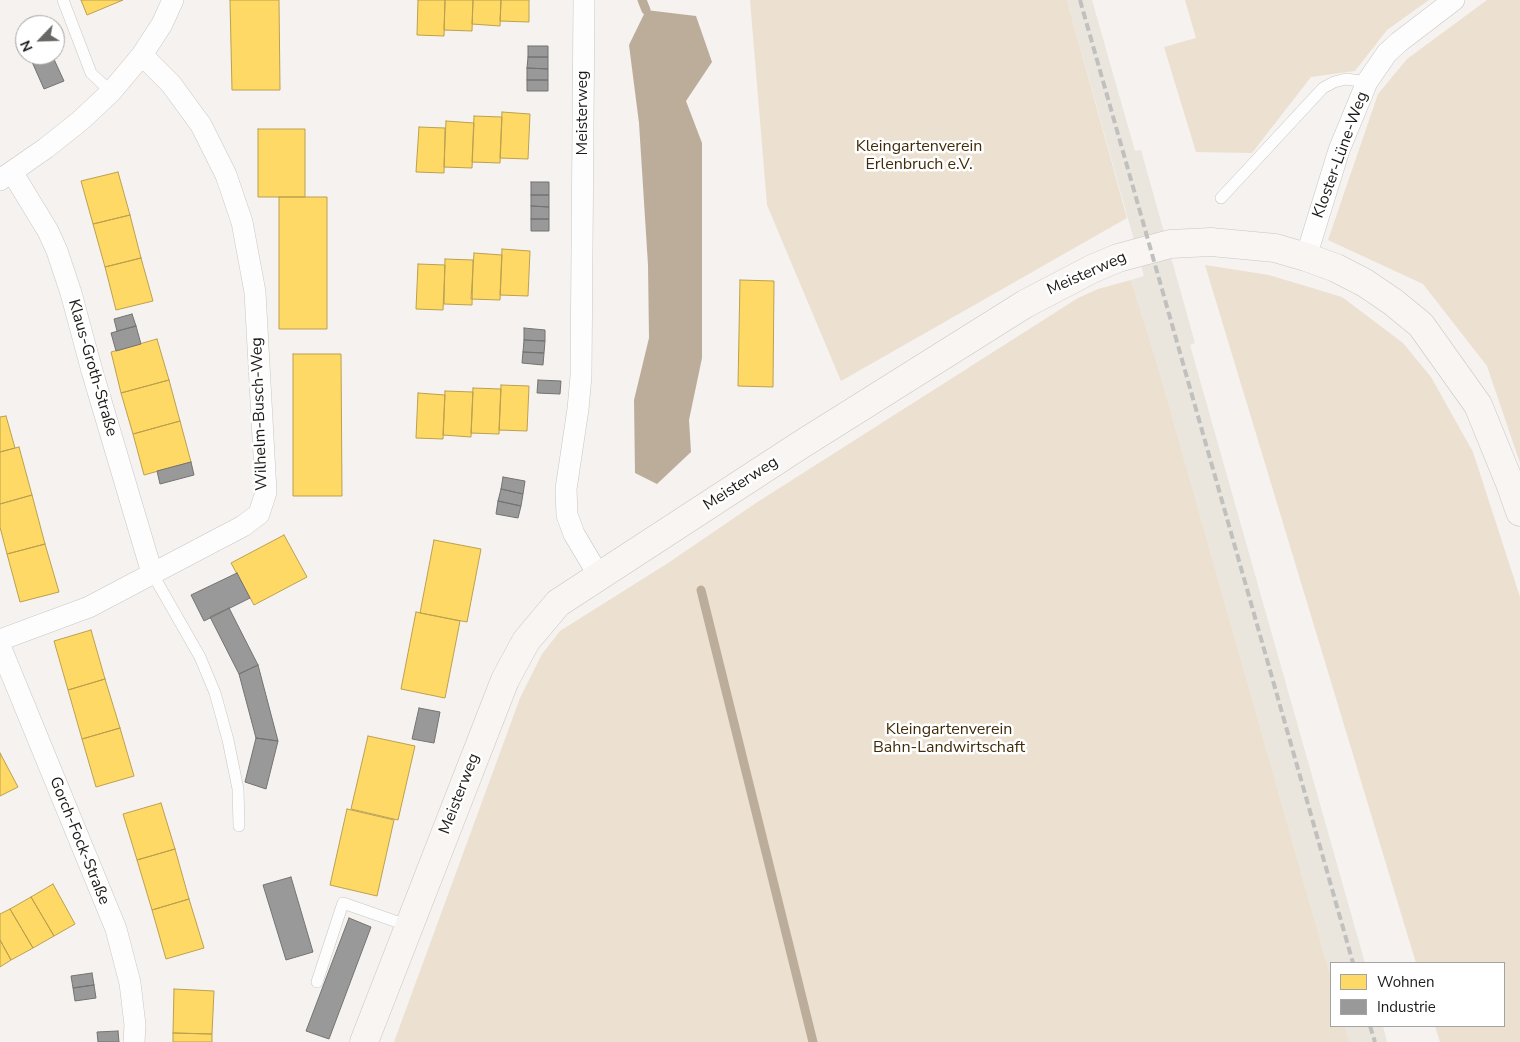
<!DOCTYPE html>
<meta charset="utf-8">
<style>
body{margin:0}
#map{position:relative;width:1520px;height:1042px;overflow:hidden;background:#f5f2ef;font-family:"Nunito Sans",sans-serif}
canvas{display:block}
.legend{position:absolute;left:1330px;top:962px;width:175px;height:65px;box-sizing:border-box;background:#fff;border:1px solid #a4a3a3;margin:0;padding:6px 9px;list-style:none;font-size:15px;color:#1b1a18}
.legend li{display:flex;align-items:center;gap:10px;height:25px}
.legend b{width:25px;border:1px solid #a4a3a3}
.north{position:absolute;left:15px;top:15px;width:50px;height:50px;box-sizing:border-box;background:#fff;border:1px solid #a4a3a3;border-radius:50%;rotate:246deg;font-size:14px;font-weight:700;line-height:20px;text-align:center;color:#1b1a18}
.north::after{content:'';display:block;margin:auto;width:18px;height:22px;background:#676663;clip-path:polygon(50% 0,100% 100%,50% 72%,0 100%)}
</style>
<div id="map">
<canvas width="1520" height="1042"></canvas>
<ul class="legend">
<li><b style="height:14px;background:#ffd966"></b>Wohnen</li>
<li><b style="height:14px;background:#999"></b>Industrie</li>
</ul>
<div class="north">N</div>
</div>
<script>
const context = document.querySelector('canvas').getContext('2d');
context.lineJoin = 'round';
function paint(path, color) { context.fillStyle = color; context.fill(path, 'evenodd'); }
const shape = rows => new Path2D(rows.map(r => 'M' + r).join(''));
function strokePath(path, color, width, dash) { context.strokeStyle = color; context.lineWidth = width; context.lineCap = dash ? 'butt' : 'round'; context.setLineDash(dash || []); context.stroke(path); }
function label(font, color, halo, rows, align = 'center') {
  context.font = font + ' "Nunito Sans",sans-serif'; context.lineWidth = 5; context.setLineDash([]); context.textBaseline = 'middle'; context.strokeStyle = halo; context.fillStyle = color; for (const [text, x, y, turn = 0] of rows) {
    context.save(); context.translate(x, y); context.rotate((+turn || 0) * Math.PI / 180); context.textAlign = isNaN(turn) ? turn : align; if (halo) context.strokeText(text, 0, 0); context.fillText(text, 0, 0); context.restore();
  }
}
paint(shape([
 [1067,0,1092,0,1135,151,1141,150,1195,343,1190,345,1365,963,1331,963,1331,978,1157,363,1131,280,1144,276],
 [1345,1026,1383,1026,1387,1042,1349,1042]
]), '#eae5dd');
paint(shape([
 [750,0,1067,0,1127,218,841,381,767,205],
 [1185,0,1429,0,1387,30,1355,71,1311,77,1252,153,1196,152,1164,47,1196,38],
 [1487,0,1520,0,1520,463,1487,366,1423,284,1328,240,1378,94,1407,59],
 [1205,265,1269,275,1342,297,1403,343,1431,377,1473,452,1520,597,1520,1042,1440,1042,1435,1026,1504,1026,1504,963,1416,963],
 [1131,280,1157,363,1331,978,1331,1026,1345,1026,1349,1042,394,1042,520,698,542,654,560,631,668,563,756,503,1078,298,1098,289]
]), '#ece0d1');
paint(shape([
 [646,10,696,16,712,62,686,101,702,143,702,358,689,420,691,452,657,484,635,473,634,400,649,338,648,265,639,123,629,45]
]), '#bcad9b');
const homes = shape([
 [81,0,123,0,87,15,81,0],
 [230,0,279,0,280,90,232,90,230,0],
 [418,0,445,0,444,36,417,35,418,0],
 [445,0,473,0,472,31,444,30,445,0],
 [473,0,501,0,500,26,472,24,473,0],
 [501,0,529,0,529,22,500,21,501,0],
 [502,112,530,114,528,159,500,158,502,112],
 [474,116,502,117,500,163,472,162,474,116],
 [446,121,474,123,472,168,444,167,446,121],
 [419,127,445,128,444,173,416,172,419,127],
 [258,129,305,129,305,197,258,197,258,129],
 [118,172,130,215,93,224,81,181,118,172],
 [279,197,327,197,327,329,279,329,279,197],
 [130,215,141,258,105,267,93,224,130,215],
 [502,249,530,251,528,296,500,295,502,249],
 [474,253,502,255,500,300,471,299,474,253],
 [141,258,153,301,116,310,105,267,141,258],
 [445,259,473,260,472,305,444,304,445,259],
 [418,264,445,265,443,310,416,309,418,264],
 [740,280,774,281,773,387,738,386,740,280],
 [157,339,169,380,121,393,111,352,157,339],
 [293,354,341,354,342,496,293,496,293,354],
 [169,380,180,421,133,434,121,393,169,380],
 [501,385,529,386,527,431,499,430,501,385],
 [473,388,501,389,499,434,471,433,473,388],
 [445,391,473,392,471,437,443,435,445,391],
 [418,393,445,395,443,439,416,438,418,393],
 [6,416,15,448,0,452,0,417,6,416],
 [180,421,191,462,144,475,133,434,180,421],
 [19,447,32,495,0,504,0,452,19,447],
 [32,495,45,544,7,554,0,527,0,504,32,495],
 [284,535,307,577,254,605,231,563,284,535],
 [434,540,481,549,467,622,420,613,434,540],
 [45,544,59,592,20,602,7,554,45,544],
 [416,612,460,621,445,698,401,689,416,612],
 [91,630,105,679,68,690,54,641,91,630],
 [105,679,120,728,82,739,68,690,105,679],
 [120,728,134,776,96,787,82,739,120,728],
 [368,736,415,746,398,820,351,809,368,736],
 [0,753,18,787,0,796,0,753],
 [161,803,175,849,137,860,123,814,161,803],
 [347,809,394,820,377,896,330,885,347,809],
 [175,849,189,899,152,910,137,860,175,849],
 [53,884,75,924,54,936,31,897,53,884],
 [31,897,54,936,33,948,10,909,31,897],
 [189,899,204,948,166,959,152,910,189,899],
 [10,909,33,948,11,960,0,940,0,914,10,909],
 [0,940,11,960,0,967,0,940],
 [174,989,214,991,212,1034,173,1033,174,989],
 [173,1033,212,1034,212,1042,173,1042,173,1033]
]);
paint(homes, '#ffd966');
strokePath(homes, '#bba04f', 1);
const industry = shape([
 [528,46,548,46,548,57,528,57,528,46],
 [29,55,52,55,64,81,44,89,29,55],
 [528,57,548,57,548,69,527,68,528,57],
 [527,68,548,69,548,80,527,80,527,68],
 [527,80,548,80,548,91,527,91,527,80],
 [531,182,549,182,549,195,531,195,531,182],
 [531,195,549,195,549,207,531,206,531,195],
 [531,206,549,207,549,219,531,219,531,206],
 [531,219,549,219,549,231,531,231,531,219],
 [132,314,136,326,117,331,114,319,132,314],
 [136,326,141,344,116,351,111,333,136,326],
 [524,328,545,330,545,341,524,340,524,328],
 [524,340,545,341,544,353,523,352,524,340],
 [523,352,544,353,543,365,522,363,523,352],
 [538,380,561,381,560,394,537,393,538,380],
 [191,462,194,475,160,484,157,471,191,462],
 [503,477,525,481,523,494,501,489,503,477],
 [501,489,523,494,521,506,498,501,501,489],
 [498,501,521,506,518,518,496,514,498,501],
 [237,573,250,598,204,621,191,595,237,573],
 [229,608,258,665,239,674,210,617,229,608],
 [258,665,278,741,256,738,239,674,258,665],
 [419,708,440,712,434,743,412,739,419,708],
 [256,738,278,741,266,789,245,782,256,738],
 [291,877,313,952,286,960,263,885,291,877],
 [349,918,371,927,329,1039,306,1031,349,918],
 [92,973,94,985,73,988,71,976,92,973],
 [94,985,96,998,75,1001,73,988,94,985],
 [118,1031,119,1042,98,1042,97,1032,118,1031]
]);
paint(industry, '#999');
strokePath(industry, '#737372', 1);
strokePath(shape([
 [642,0,646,10],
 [701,590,813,1042]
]), '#bcad9b', 9);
const lane = shape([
 [63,0,91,73,111,92],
 [1221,198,1323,88,1334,82,1346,79,1367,82],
 [152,573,200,657,215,693,228,740,238,789,239,826],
 [317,982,343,903,409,926]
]);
const street = shape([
 [584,0,581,376,578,409,566,489,567,515,574,534,599,576],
 [12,172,48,231,57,251,71,293,92,371,152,573],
 [0,180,46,148,80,121,111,92,142,55,162,24,173,0],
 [1306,257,1339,150,1367,82,1387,53,1399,42,1454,0],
 [0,640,89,607,243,526,259,514,266,492,255,292,242,222,226,175,201,125,171,84,142,55],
 [0,646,116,929,130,983,135,1025,134,1042]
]);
const secondary = shape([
 [364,1042,505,680,526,641,558,603,802,444,1025,304,1092,269,1118,258,1170,244,1211,242,1275,248,1306,257,1336,268,1365,283,1393,302,1421,325,1478,405,1511,486,1520,512]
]);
strokePath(lane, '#c8c7c4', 12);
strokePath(street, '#c8c7c4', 22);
strokePath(secondary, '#c8c7c4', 29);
strokePath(lane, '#fefdfd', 11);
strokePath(street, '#fefdfd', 21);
strokePath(secondary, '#f8f5f3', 28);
strokePath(shape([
 [1080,0,1353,963],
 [1370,1026,1375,1042]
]), '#c0c0bf', 4, [8, 4]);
label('16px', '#1b1a18', '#fff', [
 ["Meisterweg",583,113,-90],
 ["Kloster-Lüne-Weg",1341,155,-70],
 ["Meisterweg",1087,274,-24],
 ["Klaus-Groth-Straße",92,368,74],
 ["Wilhelm-Busch-Weg",260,414,-92],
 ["Meisterweg",741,484,-33],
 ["Meisterweg",460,794,-69],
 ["Gorch-Fock-Straße",79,841,68]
]);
label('16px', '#412b08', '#fff', [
 ["Kleingartenverein",919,147],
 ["Erlenbruch e.V.",919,165],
 ["Kleingartenverein",949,730],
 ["Bahn-Landwirtschaft",949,748]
]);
</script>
